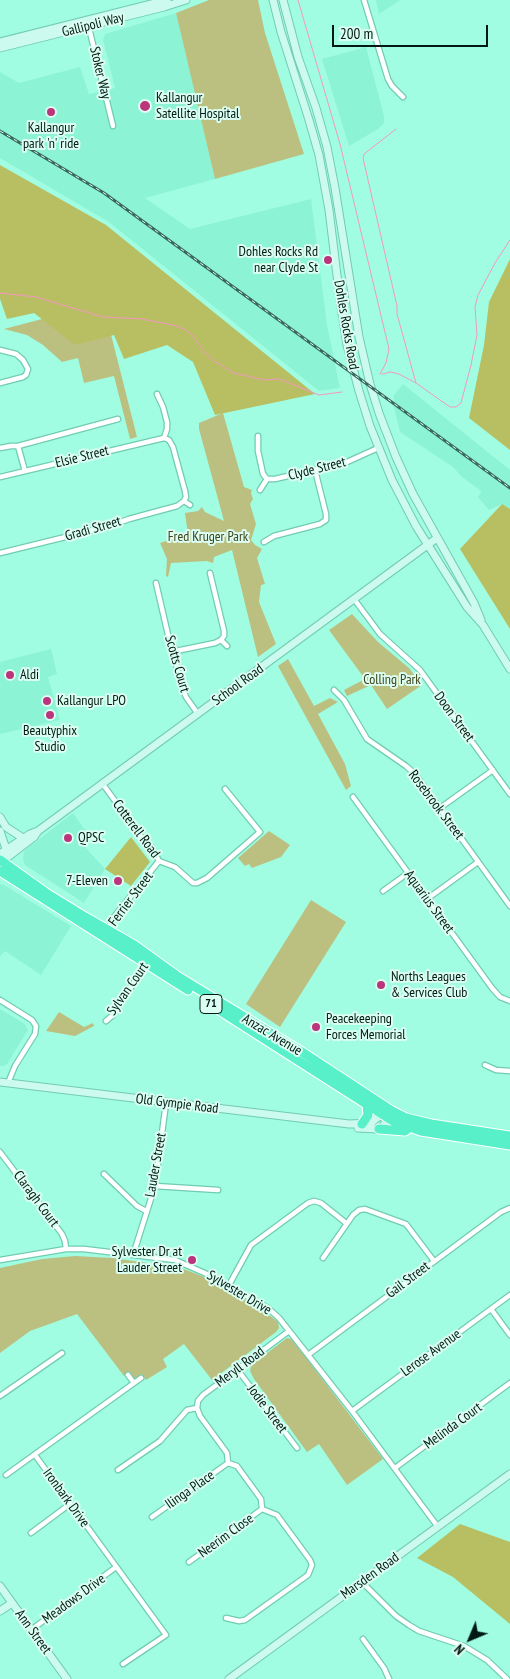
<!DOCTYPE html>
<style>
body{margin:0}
#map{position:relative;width:510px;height:1679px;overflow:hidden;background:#a1fde1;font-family:"PT Sans Narrow",sans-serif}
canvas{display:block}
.north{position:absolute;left:445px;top:1614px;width:50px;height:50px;-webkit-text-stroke:4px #dcfef2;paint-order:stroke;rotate:225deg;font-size:14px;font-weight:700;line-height:20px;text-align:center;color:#001a13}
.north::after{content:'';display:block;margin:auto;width:18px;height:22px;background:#001a13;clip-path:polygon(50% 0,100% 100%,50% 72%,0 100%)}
.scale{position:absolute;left:332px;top:25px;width:156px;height:22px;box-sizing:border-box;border:2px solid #001a13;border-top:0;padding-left:6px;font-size:15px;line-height:18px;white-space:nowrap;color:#001a13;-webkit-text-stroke:4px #dcfef2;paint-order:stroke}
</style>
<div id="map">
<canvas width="510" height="1679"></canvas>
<div class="north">N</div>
<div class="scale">200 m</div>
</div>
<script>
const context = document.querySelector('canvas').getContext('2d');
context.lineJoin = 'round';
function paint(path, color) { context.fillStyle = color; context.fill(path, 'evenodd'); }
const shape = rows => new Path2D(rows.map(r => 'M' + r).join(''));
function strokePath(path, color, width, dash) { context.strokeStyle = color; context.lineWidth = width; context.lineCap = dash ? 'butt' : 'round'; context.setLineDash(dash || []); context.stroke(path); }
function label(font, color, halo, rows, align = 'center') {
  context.font = font + ' "PT Sans Narrow",sans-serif'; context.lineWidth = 4; context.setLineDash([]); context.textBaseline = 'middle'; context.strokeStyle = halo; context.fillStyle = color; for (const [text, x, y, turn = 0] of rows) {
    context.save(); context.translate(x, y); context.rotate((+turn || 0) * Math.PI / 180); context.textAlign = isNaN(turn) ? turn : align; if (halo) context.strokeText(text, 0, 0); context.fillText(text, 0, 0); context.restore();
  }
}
paint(shape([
 [376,0,400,0,379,14],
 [176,13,215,179,145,198,190,229,311,199,327,325,340,388,319,391,109,222,0,158,0,72,19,83,80,67,89,94,115,88,103,40,105,34],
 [366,47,384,116,384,123,378,129,349,146,322,59],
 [403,384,510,470,510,509,502,504,489,510,478,497,481,493,480,490,462,477,453,467,400,432,394,408,394,395],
 [51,649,57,674,48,677,60,720,0,734,0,662],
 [73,813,92,840,85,847,105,869,84,903,25,865,23,859,24,851],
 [0,884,4,885,71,926,41,975,5,951,0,956],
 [0,1009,25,1024,28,1030,7,1064,3,1066,0,1066]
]), '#8cf3d5');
paint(shape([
 [209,0,258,0,265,33,304,154,215,179,176,13],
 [103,303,137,437,130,439,114,376,84,383,78,358,62,362,43,345,27,335,4,329],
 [223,413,244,487,252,490,251,493,253,499,250,504,256,524,251,540,255,545,262,549,257,558,265,584,261,585,259,602,276,644,258,657,232,550,214,557,213,563,207,561,171,563,168,577,166,576,167,559,160,543,188,534,185,513,198,511,202,507,205,512,224,521,199,429,199,423],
 [352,614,378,642,409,668,422,685,387,709,371,685,347,696,344,690,365,679,329,630],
 [288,659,314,706,330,698,338,702,318,714,345,764,351,786,346,790,278,666],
 [269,831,290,845,281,857,252,868,249,864,245,866,238,858],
 [311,900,346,922,280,1027,246,1004],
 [59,1012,84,1027,93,1023,94,1026,75,1036,46,1031],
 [75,1256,113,1258,181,1268,202,1276,263,1310,278,1322,279,1328,276,1332,212,1380,184,1344,163,1359,167,1367,146,1380,142,1375,134,1379,130,1372,124,1376,77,1314,30,1331,0,1353,0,1268,42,1259],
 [287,1338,291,1339,295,1343,383,1459,347,1485,319,1444,307,1452,254,1379,250,1371,251,1366,255,1362]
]), '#bbc081');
paint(shape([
 [0,165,106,225,315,394,215,415,193,362,167,345,124,359,114,335,75,345,34,313,7,319,0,299],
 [510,259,510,450,469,418,484,345,489,302],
 [502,504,510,509,510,629,460,549],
 [131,837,150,862,131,886,105,869],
 [460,1524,510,1542,510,1624,453,1577,417,1558]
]), '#b8bf62');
strokePath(shape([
 [298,0,340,144,389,349,386,363,380,374],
 [396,129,364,154,363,158,397,306,397,314,416,383],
 [0,293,36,297,103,317,142,319,173,325,184,329,192,335,204,352,214,361,234,373,264,380,279,379,319,395,342,392],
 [382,374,391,372,399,374,416,383,450,407,456,407,461,403,471,365,477,335,475,307,478,295,495,263,510,240]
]), '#f398c0', 1);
const street = shape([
 [364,0,388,79,392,86,403,97],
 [88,24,113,126],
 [0,350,16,354,23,360,28,369,26,375,23,377,0,383],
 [157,394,163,407,167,422,167,429,164,438],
 [258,436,258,451,263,474,267,479],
 [164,438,169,440,173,447,185,491,186,497,184,501,190,505],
 [18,446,25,471],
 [0,448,11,446,18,446,118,419],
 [0,477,164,438],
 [260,490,267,479,275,479,347,462,378,448],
 [264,542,274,536,320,524,326,520,326,514,315,470],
 [0,553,106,527,129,519,177,506,184,501],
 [210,573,224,631,224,636,221,640],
 [156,583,169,639,176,651,175,659,181,685,186,697,198,714],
 [354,599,380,634,420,670,510,794],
 [176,651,215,643,221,640,227,646],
 [334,690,344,700,367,739,406,766,415,774,510,906],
 [102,783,145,842,152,848,159,861,175,867,193,883,197,883,207,878,260,832,225,789],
 [353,797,492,988,500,997,510,1001],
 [440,808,493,770],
 [383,891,408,873],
 [427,899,478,862],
 [108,930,114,917,159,861],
 [0,1000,32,1020,36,1026,35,1034,15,1066,8,1083],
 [106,1021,113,1015,146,964],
 [485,1065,496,1070,510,1071],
 [0,1152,62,1234,65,1241,66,1249],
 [104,1174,137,1206,146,1211],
 [155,1186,218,1190],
 [133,1255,155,1186,166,1103],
 [323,1258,353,1215,359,1210,365,1209,406,1224,434,1261],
 [0,1260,66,1249,84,1249,175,1260,209,1275,268,1308,279,1318,352,1411,438,1527],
 [229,1285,251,1245,308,1203,314,1201,321,1203,346,1223],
 [491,1309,510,1335],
 [308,1355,501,1212,510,1208],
 [237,1369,297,1448],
 [128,1375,134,1383],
 [0,1396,62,1353],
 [197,1408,200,1416,227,1453,228,1463,237,1466,261,1499,262,1509,277,1515,310,1560,312,1565,308,1575,245,1620,239,1621,226,1618],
 [197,1408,198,1401,203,1395,289,1331],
 [352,1411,510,1295],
 [35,1455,166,1635,123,1664],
 [395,1468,510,1383],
 [118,1470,160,1441,187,1410,197,1408],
 [6,1475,141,1378],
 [152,1517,228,1463],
 [31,1533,70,1504],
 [189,1562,262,1509],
 [362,1582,396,1616,409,1625,419,1631,464,1646,487,1660,507,1679],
 [31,1630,116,1567],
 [363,1639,384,1668,389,1679]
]);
const secondary = shape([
 [273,0,281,32,309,120,319,155,329,210,340,300,347,345,359,391,370,426,392,480,416,526,467,607,483,625,510,669],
 [283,0,298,57,316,108,327,147,335,188,359,337,370,384,379,413,396,457,413,494,474,603,481,620],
 [0,42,167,0],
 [0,48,164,7,186,0],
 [0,817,6,827,26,840],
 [0,831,6,849],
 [0,854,30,834,38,831,437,538],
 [0,863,34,837,38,831],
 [0,1082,349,1124,371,1123,385,1111],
 [358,1128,379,1129,384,1125,390,1114],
 [0,1586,67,1679],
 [0,1611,12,1603],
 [229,1679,510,1474]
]);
const highway = shape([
 [0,860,46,893,85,917,134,945,177,976,302,1052,392,1111,406,1118,431,1124,510,1136],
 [0,871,188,990],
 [216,1008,393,1121,421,1131,510,1145],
 [362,1124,368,1115,367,1104],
 [379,1129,405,1131,409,1128]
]);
strokePath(street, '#71ccb2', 7);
strokePath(secondary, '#71ccb2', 9);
strokePath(highway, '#fff', 11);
strokePath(street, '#fff', 4.5);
strokePath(secondary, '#cdfaef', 7);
strokePath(highway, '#58f0c9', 9);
const rail = shape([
 [0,131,104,193,510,488]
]);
strokePath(rail, '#37685a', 3);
strokePath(rail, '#dcfef2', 1, [4]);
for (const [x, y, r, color] of [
 [145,106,6,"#ba357b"],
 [51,112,5,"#ba357b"],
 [328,260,5,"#ba357b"],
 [10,675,5,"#ba357b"],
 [47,701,5,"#ba357b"],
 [50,715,5,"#ba357b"],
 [68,838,5,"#ba357b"],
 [118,881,5,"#ba357b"],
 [381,985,5,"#ba357b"],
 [316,1027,5,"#ba357b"],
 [192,1260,5,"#ba357b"]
]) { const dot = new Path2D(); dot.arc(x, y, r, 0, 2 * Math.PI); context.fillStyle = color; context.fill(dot); strokePath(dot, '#dcfef2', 2); }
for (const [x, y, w] of [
 [211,1004,22]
]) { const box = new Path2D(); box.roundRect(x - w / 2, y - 9.5, w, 19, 4); context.fillStyle = '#dcfef2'; context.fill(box); strokePath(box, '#001a13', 1); }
label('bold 12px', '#001a13', null, [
 ["71",211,1004]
]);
label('14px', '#001a13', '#dcfef2', [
 ["Gallipoli Way",93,25,-14],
 ["Stoker Way",100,73,77],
 ["Dohles Rocks Road",346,325,80],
 ["Elsie Street",82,457,-14],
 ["Clyde Street",317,469,-14],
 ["Gradi Street",93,529,-16],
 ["Scotts Court",177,664,74],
 ["School Road",238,685,-36],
 ["Doon Street",454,717,54],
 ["Rosebrook Street",436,805,53],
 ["Cotterell Road",136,829,53],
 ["Ferrier Street",131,899,-53],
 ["Aquarius Street",429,902,54],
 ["Sylvan Court",128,989,-55],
 ["Anzac Avenue",272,1035,31],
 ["Old Gympie Road",177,1104,7],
 ["Lauder Street",156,1165,-80],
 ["Claragh Court",36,1199,53],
 ["Gail Street",408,1280,-37],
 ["Sylvester Drive",239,1293,31],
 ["Lerose Avenue",431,1353,-36],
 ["Meryll Road",240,1367,-37],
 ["Jodie Street",267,1409,53],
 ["Melinda Court",453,1426,-36],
 ["Ilinga Place",190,1490,-35],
 ["Ironbark Drive",66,1498,54],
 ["Neerim Close",226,1536,-36],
 ["Marsden Road",370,1576,-36],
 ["Meadows Drive",74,1599,-36],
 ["Ann Street",33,1632,54]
]);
label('14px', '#001a13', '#dcfef2', [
 ["Kallangur",156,98],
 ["Satellite Hospital",156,114],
 ["Kallangur",51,128,"center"],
 ["park 'n' ride",51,144,"center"],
 ["Dohles Rocks Rd",318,252,"right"],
 ["near Clyde St",318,268,"right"],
 ["Aldi",20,675],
 ["Kallangur LPO",57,701],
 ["Beautyphix",50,731,"center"],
 ["Studio",50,747,"center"],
 ["QPSC",78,838],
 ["7-Eleven",108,881,"right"],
 ["Norths Leagues",391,977],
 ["& Services Club",391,993],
 ["Peacekeeping",326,1019],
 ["Forces Memorial",326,1035],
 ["Sylvester Dr at",182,1252,"right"],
 ["Lauder Street",182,1268,"right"]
], 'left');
label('14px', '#40431b', '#dcfef2', [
 ["Fred Kruger Park",208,537],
 ["Colling Park",392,680]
]);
</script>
